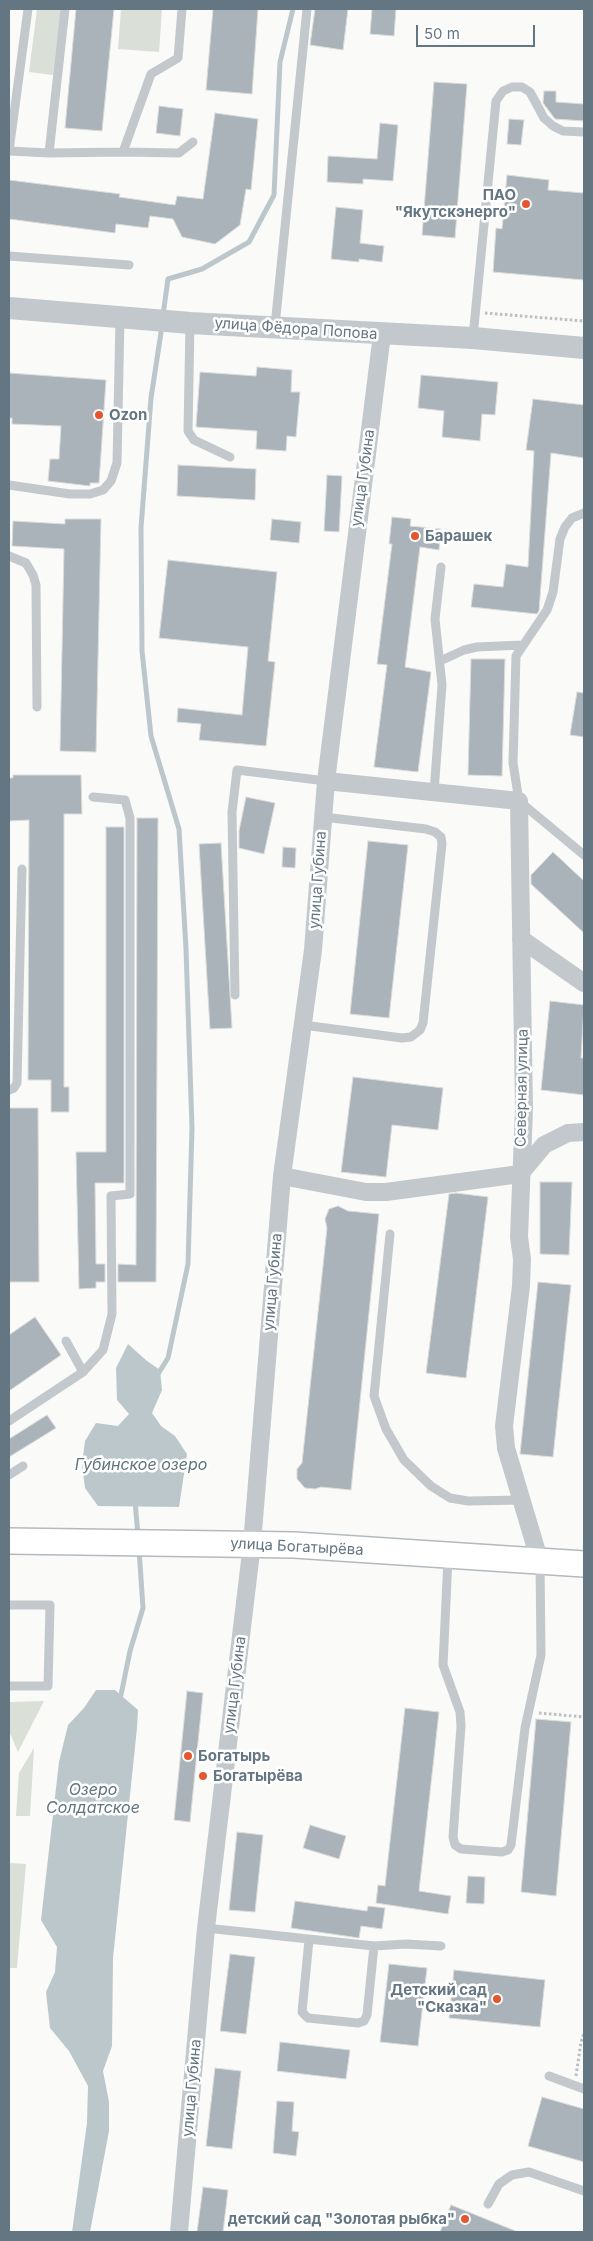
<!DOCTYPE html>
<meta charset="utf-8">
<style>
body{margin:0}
#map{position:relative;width:593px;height:2241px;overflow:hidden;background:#fafaf8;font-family:Inter,sans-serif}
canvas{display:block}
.frame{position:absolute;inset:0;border:10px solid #657683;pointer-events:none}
.scale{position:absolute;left:416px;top:25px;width:119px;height:22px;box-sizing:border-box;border:2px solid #657683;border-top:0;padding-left:6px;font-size:15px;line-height:18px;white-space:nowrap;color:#657683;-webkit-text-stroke:4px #fff;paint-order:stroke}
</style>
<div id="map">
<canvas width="593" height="2241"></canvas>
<div class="frame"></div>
<div class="scale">50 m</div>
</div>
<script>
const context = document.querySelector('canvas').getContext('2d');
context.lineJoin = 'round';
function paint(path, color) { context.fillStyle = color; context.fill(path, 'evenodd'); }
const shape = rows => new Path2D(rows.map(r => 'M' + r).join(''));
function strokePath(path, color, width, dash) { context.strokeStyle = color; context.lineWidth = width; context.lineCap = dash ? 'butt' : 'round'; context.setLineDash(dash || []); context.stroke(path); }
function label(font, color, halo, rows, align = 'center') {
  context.font = font + ' Inter,sans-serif'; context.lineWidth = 5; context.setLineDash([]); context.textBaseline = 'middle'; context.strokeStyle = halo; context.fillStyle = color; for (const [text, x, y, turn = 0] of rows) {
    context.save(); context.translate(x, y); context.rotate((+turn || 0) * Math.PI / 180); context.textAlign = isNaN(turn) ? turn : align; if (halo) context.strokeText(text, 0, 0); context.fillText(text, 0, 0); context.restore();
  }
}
paint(shape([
 [37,9,61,9,53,75,29,72],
 [121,9,162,9,159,52,118,49],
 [44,1701,18,1752,9,1731,9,1702],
 [34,1748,30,1816,16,1816,19,1773],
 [10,1863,26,1864,17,1968,9,1968]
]), '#dadfd7');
paint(shape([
 [128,1344,147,1361,160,1370,162,1390,152,1413,161,1426,175,1436,187,1454,179,1507,98,1506,85,1488,82,1464,85,1441,96,1423,118,1426,129,1414,117,1400,116,1368],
 [96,1690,115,1690,138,1710,137,1728,113,1958,112,2046,103,2071,109,2102,109,2131,90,2232,72,2232,87,2123,88,2086,69,2051,50,2028,46,1992,55,1972,57,1947,41,1920,59,1762,68,1725,84,1708]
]), '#bbc7cb');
strokePath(shape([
 [163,315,168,279,202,269,249,242,274,195,280,62,293,9],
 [158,1374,168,1358,188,1264,192,1128,186,949,179,829,151,736,142,651,141,528,151,398,162,326],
 [135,1501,138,1535],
 [121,1695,130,1651,143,1608,139,1549]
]), '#bbc7cb', 5);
const building = shape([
 [76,9,114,9,102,131,65,128,76,9],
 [213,9,258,9,252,94,206,90,213,9],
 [315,9,348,9,343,50,310,45,315,9],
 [372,9,396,9,394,36,370,34,372,9],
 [434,82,467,84,455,238,422,235,434,82],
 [544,91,556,91,556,102,584,104,584,121,555,119,543,103,544,91],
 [159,106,183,109,180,136,156,133,159,106],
 [215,113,258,119,251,190,246,189,240,225,215,244,182,237,173,219,150,216,148,228,116,224,115,233,9,219,9,180,120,194,119,197,175,205,177,196,203,199,215,113],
 [509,119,524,120,521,145,507,144,509,119],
 [380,123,398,125,393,181,363,179,363,184,327,182,328,156,377,159,380,123],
 [507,175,549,180,548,190,584,193,584,280,493,272,496,228,502,229,507,175],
 [336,207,363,210,360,243,384,246,382,262,359,259,359,262,331,259,336,207],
 [257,367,292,370,291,392,300,392,296,437,287,436,286,451,256,449,257,431,196,427,200,372,256,376,257,367],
 [9,373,106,380,99,483,90,483,90,486,48,481,50,459,59,459,61,426,12,424,12,418,9,418,9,373],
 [421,375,498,382,495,415,482,414,480,441,442,437,444,411,418,408,421,375],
 [533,399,584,405,584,458,551,453,539,611,537,614,471,607,474,584,503,587,506,564,528,567,534,451,526,450,533,399],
 [178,465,256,469,255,500,177,496,178,465],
 [327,475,342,476,339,532,324,531,327,475],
 [392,517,411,519,410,526,441,529,439,550,420,547,405,667,431,672,418,772,374,767,387,665,377,664,392,544,389,544,392,517],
 [65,519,101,519,96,752,60,751,64,549,12,546,13,521,65,524,65,519],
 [272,519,301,522,299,543,270,540,272,519],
 [168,560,277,572,268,661,275,662,266,746,199,740,201,724,177,722,178,708,242,715,248,647,159,638,168,560],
 [471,659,505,659,502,776,468,775,471,659],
 [577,692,584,693,584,737,570,735,577,692],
 [13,775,81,775,82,814,64,814,64,1087,69,1087,69,1112,51,1112,51,1080,28,1080,29,820,9,821,9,778,13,778,13,775],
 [246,797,275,803,264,854,239,848,239,831,246,797],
 [137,818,158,818,156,1282,118,1282,118,1264,136,1265,137,818],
 [106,827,124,827,124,1183,95,1183,96,1264,105,1264,105,1282,96,1282,96,1288,79,1289,76,1152,106,1152,106,827],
 [368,841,408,845,389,1018,350,1014,368,841],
 [221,843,232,1028,210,1029,199,844,221,843],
 [283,847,296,848,295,868,282,867,283,847],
 [553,852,584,881,584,933,531,884,531,875,553,852],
 [550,1001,584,1005,581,1058,584,1058,584,1095,541,1090,550,1001],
 [353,1077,443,1088,438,1130,392,1125,386,1177,341,1172,353,1077],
 [9,1108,38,1108,39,1282,9,1282,9,1108],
 [540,1182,572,1182,569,1255,540,1254,540,1182],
 [456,1193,488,1197,466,1378,426,1373,449,1194,456,1193],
 [338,1206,348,1211,379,1214,351,1490,321,1487,315,1489,305,1488,297,1479,297,1469,302,1463,327,1228,325,1219,329,1209,338,1206],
 [538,1282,571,1285,553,1457,520,1454,538,1282],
 [35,1317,61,1355,9,1391,9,1335,35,1317],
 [47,1415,56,1428,9,1457,9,1439,47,1415],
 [187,1691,203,1693,190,1822,174,1820,187,1691],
 [405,1708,439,1712,419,1891,451,1896,448,1914,376,1903,378,1885,385,1886,405,1708],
 [536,1719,571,1722,556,1896,521,1892,536,1719],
 [310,1825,346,1836,339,1859,303,1848,310,1825],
 [237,1832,263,1835,255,1912,229,1910,237,1832],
 [468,1876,485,1877,484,1904,466,1903,468,1876],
 [295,1901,367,1911,368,1906,385,1908,382,1929,361,1926,359,1938,291,1928,295,1901],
 [230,1954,255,1957,246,2034,220,2031,230,1954],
 [389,1964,427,1968,418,2046,380,2042,389,1964],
 [454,1970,545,1980,540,2027,449,2018,454,1970],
 [280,2042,350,2050,346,2079,277,2071,280,2042],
 [215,2068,241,2071,232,2149,206,2146,215,2068],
 [542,2097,584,2109,584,2162,528,2146,542,2097],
 [277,2101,294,2102,292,2131,299,2132,296,2156,273,2153,277,2101],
 [203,2187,228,2190,223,2232,197,2232,203,2187],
 [451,2205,518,2232,440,2232,451,2205]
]);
paint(building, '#aab3b9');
strokePath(building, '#dcdcda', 1);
const secondary = shape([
 [9,1541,294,1545,584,1564]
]);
strokePath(secondary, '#b3babf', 28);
strokePath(shape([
 [485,313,584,321],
 [539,1713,584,1717],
 [576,2076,581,2042,584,2033]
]), '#bbbfc2', 3, [2.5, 2.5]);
strokePath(shape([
 [9,151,49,153,123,152,151,74,178,58,182,9],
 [9,151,28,9],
 [123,152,179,153,193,142],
 [49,153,65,9],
 [9,256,129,265],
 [190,323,188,431,194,440,230,457],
 [275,326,307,9],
 [473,337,496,101,503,91,512,87,522,87,530,92,544,118,553,126,563,131,584,132],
 [9,485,70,494,90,494,103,490,111,481,117,463,120,318],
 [584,513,572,518,565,527,560,539,553,592,547,610,516,656,513,763,519,801,584,855],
 [9,556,26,563,33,575,36,585,37,707],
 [440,661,464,650,477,647,522,645],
 [434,792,442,685,435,619,441,567],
 [235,995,232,812,237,770,326,781],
 [303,1025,402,1038,411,1037,420,1030,423,1023,442,844,441,837,435,832,426,829,323,817],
 [9,1090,14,1088,17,1083,22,869],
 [390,1234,374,1396,386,1429,404,1460,431,1486,450,1498,468,1501,521,1500],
 [83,1372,103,1350,112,1314,111,1196,130,1194,130,818,125,800,93,797],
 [9,1421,83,1372,66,1341],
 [9,1475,23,1466],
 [448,1558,443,1665,460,1712,461,1726,453,1837,455,1845,461,1849,502,1852,508,1850,511,1845,525,1728,541,1655,540,1562],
 [9,1605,50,1605,48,1686,9,1686],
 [206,1928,374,1946,406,1944,441,1946],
 [309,1940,302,2012,308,2018,358,2023,364,2021,367,2015,374,1946],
 [549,2076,584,2089],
 [488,2204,499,2184,512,2175,529,2172,584,2191]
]), '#c3c8cc', 9);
strokePath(shape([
 [326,781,519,801,524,1109,519,1237,522,1259,521,1286,504,1426,506,1448,540,1562],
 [521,939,584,983],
 [282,1176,366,1192,386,1192,520,1174,544,1145,568,1133,584,1132],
 [179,2232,206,1928,252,1544,282,1176,313,950,326,781,382,334]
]), '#c3c8cc', 18);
strokePath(shape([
 [9,308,190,323,473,338,584,348]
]), '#c3c8cc', 22);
strokePath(secondary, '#fff', 25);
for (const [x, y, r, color] of [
 [526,204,5,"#e4572e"],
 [99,415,5,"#e4572e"],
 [415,536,5,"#e4572e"],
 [188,1756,5,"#e4572e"],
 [203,1776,5,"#e4572e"],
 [497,1999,5,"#e4572e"],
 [465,2219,5,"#e4572e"]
]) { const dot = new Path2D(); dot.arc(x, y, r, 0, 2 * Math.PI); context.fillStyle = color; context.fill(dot); strokePath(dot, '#fff', 2); }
label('bold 15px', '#657683', '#fff', [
 ["ПАО",516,195,"right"],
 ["\"Якутскэнерго\"",516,212,"right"],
 ["Ozon",109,415],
 ["Барашек",425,536],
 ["Богатырь",198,1756],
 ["Богатырёва",213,1776],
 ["Детский сад",487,1990,"right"],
 ["\"Сказка\"",487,2007,"right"],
 ["детский сад \"Золотая рыбка\"",455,2219,"right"]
], 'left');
label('15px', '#657683', '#fff', [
 ["улица Фёдора Попова",296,329,4],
 ["улица Губина",363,478,-82],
 ["улица Губина",318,880,-86],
 ["Северная улица",522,1088,-89],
 ["улица Губина",273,1282,-85],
 ["улица Богатырёва",297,1547,3],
 ["улица Губина",235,1685,-83],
 ["улица Губина",192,2088,-85]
]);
label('italic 16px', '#60757c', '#fff', [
 ["Губинское озеро",141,1465],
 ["Озеро",93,1790],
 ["Солдатское",93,1808]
]);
</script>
